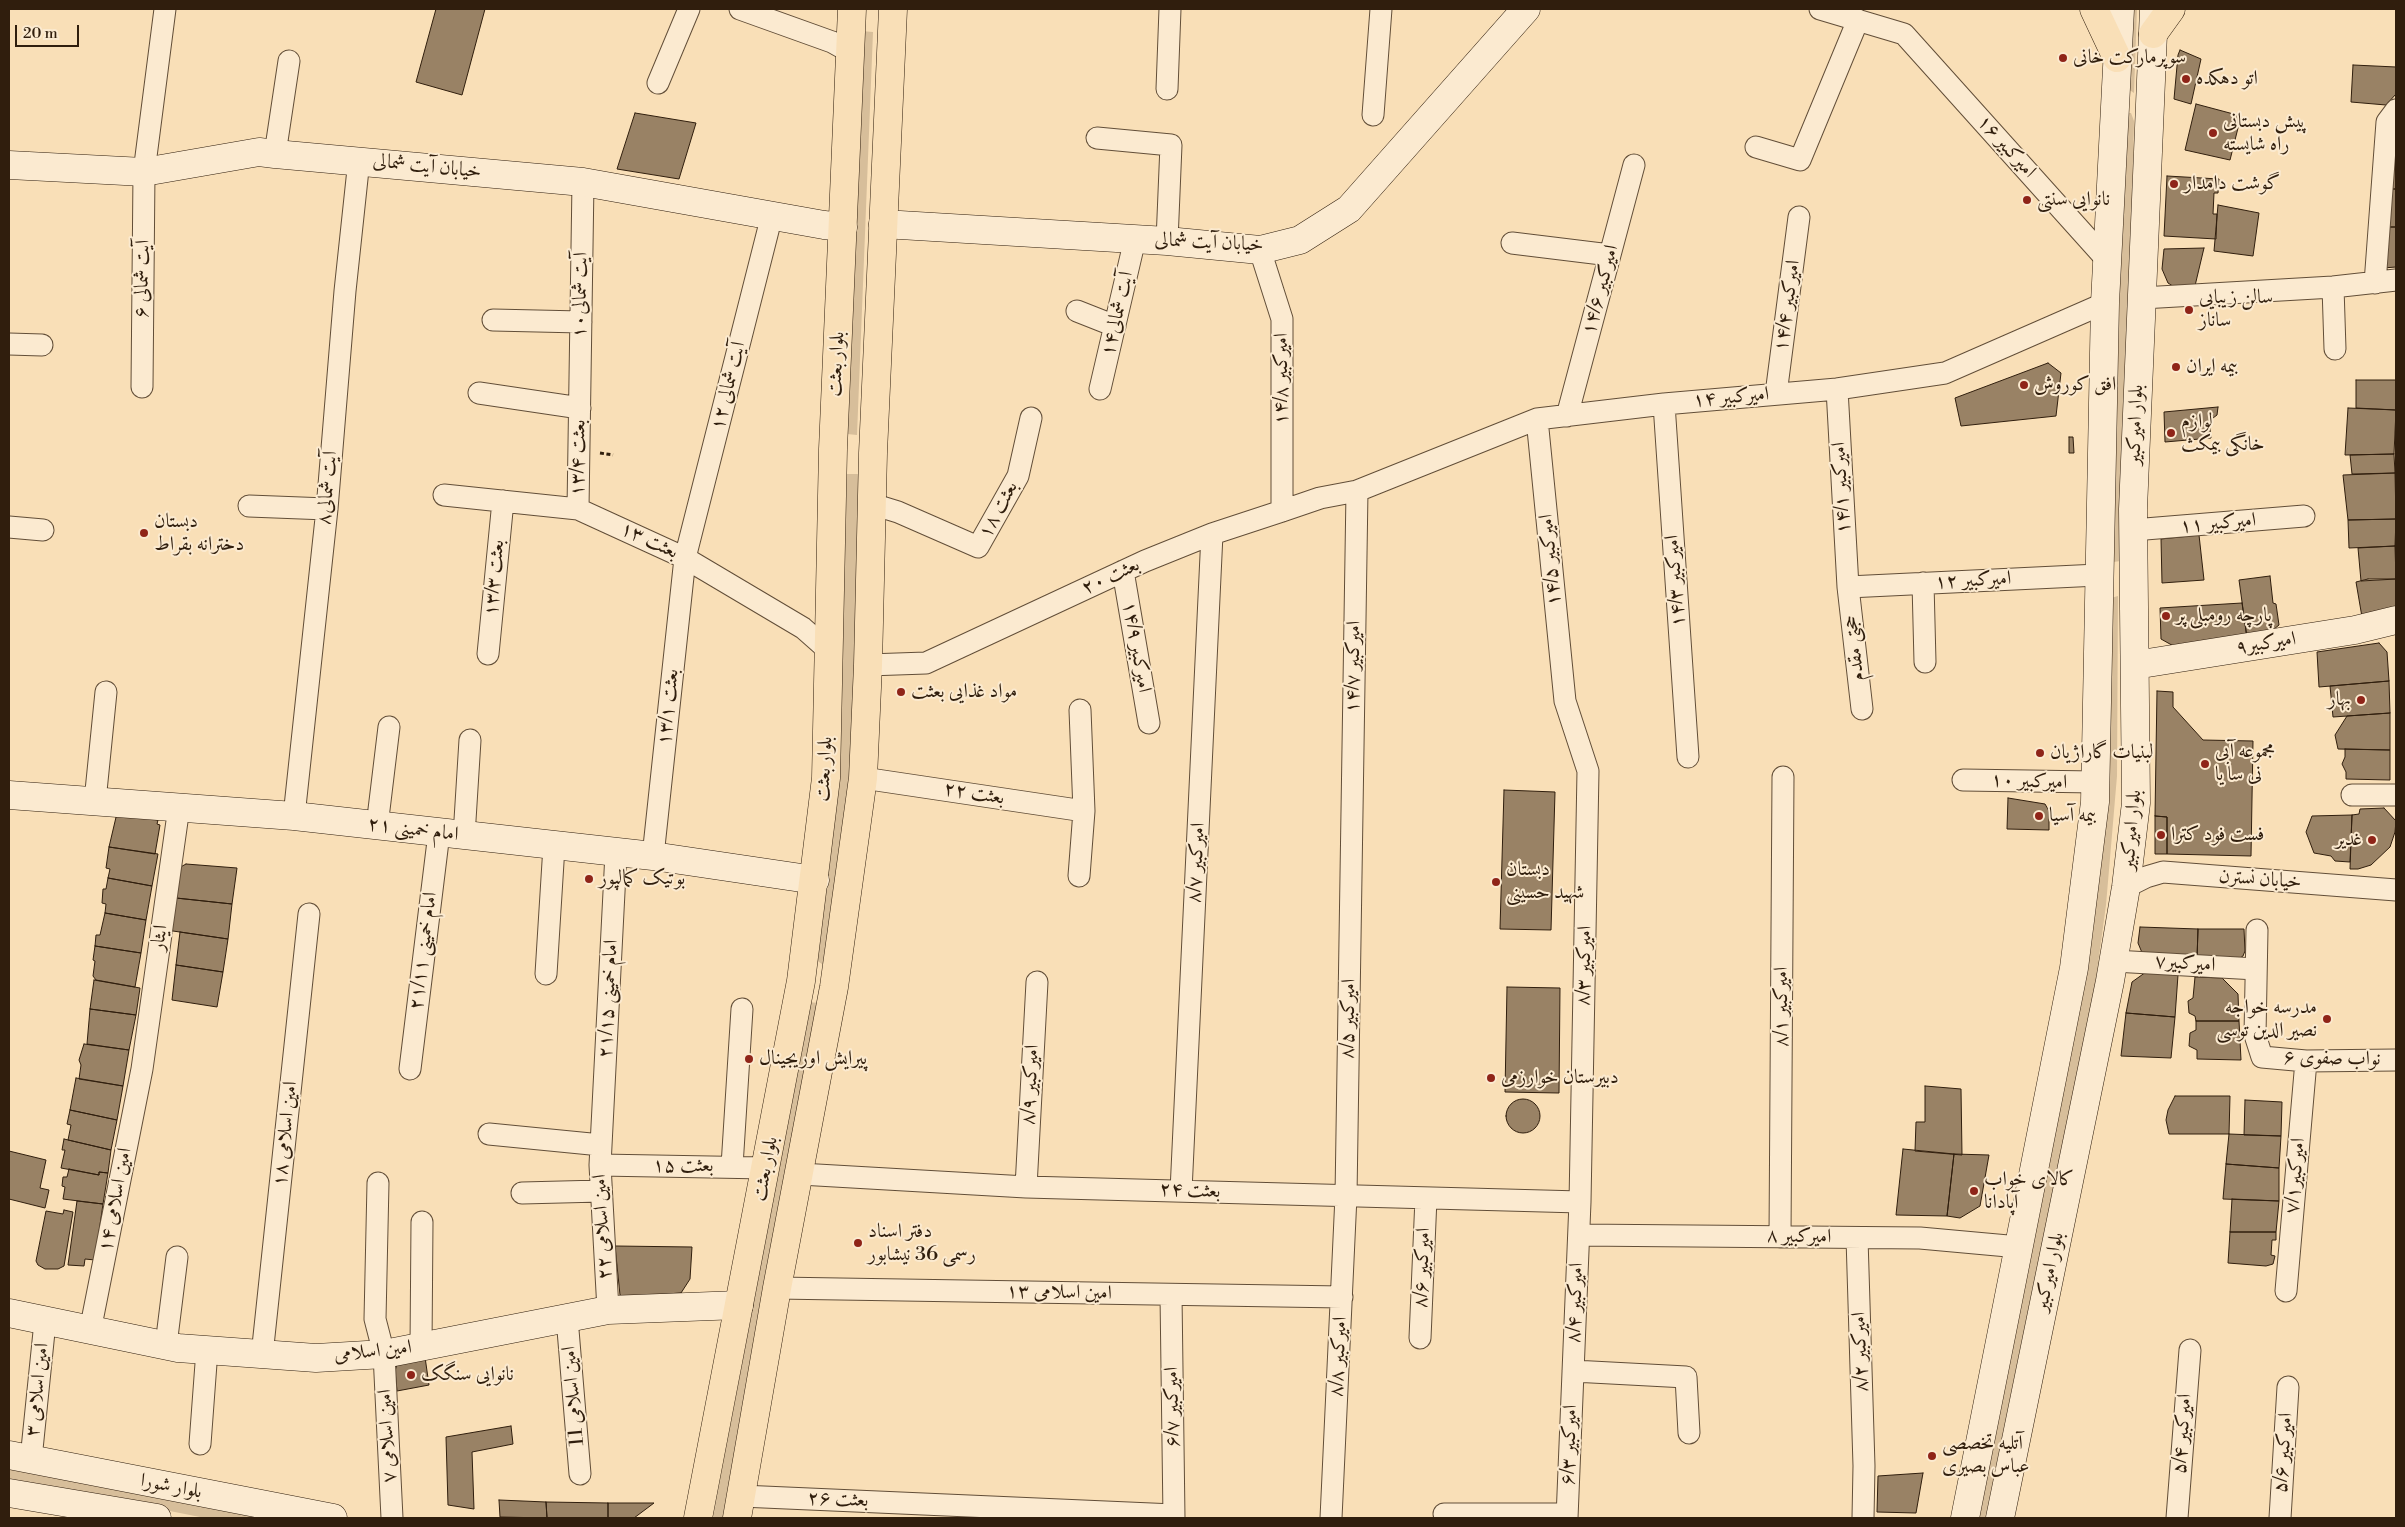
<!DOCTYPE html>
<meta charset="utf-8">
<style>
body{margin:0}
#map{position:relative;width:2405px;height:1527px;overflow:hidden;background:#f9dfb7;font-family:"Libre Bodoni",serif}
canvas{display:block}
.frame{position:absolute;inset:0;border:10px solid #301e0d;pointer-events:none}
.scale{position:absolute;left:15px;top:25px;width:64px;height:22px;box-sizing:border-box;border:2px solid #301e0d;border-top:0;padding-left:6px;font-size:15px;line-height:18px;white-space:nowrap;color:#301e0d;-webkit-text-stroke:4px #fbead0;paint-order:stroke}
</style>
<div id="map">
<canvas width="2405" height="1527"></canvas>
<div class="frame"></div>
<div class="scale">20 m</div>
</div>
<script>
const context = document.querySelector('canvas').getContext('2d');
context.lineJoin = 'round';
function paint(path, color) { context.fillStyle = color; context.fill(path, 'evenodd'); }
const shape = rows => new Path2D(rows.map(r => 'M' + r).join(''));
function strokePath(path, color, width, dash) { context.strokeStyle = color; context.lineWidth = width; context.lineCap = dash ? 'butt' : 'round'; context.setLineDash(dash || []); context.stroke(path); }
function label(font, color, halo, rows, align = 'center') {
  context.font = font + ' "Libre Bodoni",Amiri,serif'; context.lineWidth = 4; context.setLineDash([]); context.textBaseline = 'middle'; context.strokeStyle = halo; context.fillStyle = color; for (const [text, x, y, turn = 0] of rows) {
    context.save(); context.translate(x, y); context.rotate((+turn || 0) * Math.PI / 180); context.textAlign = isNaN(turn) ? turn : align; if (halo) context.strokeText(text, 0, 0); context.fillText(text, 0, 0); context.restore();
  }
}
paint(shape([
 [2127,9,2137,9,2134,93,2128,89],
 [861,31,873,32,857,435,847,434],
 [2127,113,2131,113,2134,121,2130,295,2121,561,2113,562,2124,119],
 [847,474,860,474,856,633,847,817,825,966,816,960,837,803],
 [2118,596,2117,776,2106,905,2094,993,1985,1518,1978,1518,2093,933,2108,784,2111,598],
 [807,1002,819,1003,724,1518,713,1518,779,1168],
 [9,1469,260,1518,205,1518,9,1479]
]), '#d7be9a');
const building = shape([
 [436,9,485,9,462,95,416,82,436,9],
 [2180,50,2201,59,2191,104,2174,99,2178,55,2180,50],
 [2353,65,2396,67,2396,94,2386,105,2351,102,2353,65],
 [2196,104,2241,116,2230,160,2185,150,2196,104],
 [635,113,696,123,679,179,617,169,635,113],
 [2396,140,2396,189,2389,189,2396,140],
 [2167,176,2219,179,2218,193,2214,193,2213,214,2217,214,2216,239,2164,236,2167,176],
 [2389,189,2396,189,2396,227,2387,227,2389,189],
 [2218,205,2259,213,2253,256,2214,251,2218,205],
 [2387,227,2396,227,2396,267,2383,268,2387,227],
 [2204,248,2194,290,2176,288,2168,283,2162,269,2164,249,2204,248],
 [2048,363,2061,373,2056,416,1961,426,1955,398,2048,363],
 [2356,380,2396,380,2396,410,2356,408,2356,380],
 [2218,407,2217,415,2209,421,2211,438,2165,442,2164,412,2218,407],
 [2348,408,2396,410,2394,454,2345,455,2348,408],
 [2069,437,2073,437,2074,453,2069,453,2069,437],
 [2394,454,2395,473,2352,474,2350,455,2394,454],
 [2395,473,2396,519,2348,520,2343,475,2395,473],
 [2396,519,2395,546,2349,548,2348,520,2396,519],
 [2199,535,2204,580,2162,583,2161,539,2199,535],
 [2395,546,2396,579,2361,581,2358,548,2395,546],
 [2270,576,2273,603,2276,604,2279,625,2268,634,2247,638,2239,580,2270,576],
 [2368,579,2396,579,2396,608,2362,617,2356,582,2368,579],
 [2242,603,2247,638,2177,648,2161,639,2160,608,2242,603],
 [2379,643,2387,652,2389,681,2319,687,2317,652,2379,643],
 [2389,681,2390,713,2333,717,2330,686,2389,681],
 [2157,691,2173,692,2173,707,2203,740,2253,741,2251,856,2167,854,2167,817,2155,816,2157,691],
 [2390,713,2390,750,2338,749,2335,735,2347,716,2390,713],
 [2345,749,2390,750,2390,780,2346,779,2346,772,2342,764,2345,757,2345,749],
 [1504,790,1555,792,1551,930,1500,929,1504,790],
 [2008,798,2045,804,2049,811,2049,830,2007,829,2008,798],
 [2384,808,2396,821,2395,832,2390,847,2371,865,2358,869,2350,869,2352,815,2359,814,2360,809,2384,808],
 [117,813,158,820,157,824,160,825,155,854,109,847,117,813],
 [2352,815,2350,862,2335,861,2331,856,2314,853,2306,832,2312,816,2352,815],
 [2155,816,2167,817,2167,854,2155,854,2155,816],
 [109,847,158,854,152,886,108,878,110,869,106,868,109,847],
 [186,864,237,868,232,904,176,898,177,869,186,864],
 [108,878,152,886,146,920,105,913,106,904,102,903,103,889,106,889,108,878],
 [176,898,232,904,228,939,166,930,176,898],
 [105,913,146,920,141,953,95,946,96,935,100,935,105,913],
 [2140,927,2198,929,2197,959,2143,955,2138,943,2140,927],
 [2198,929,2244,929,2245,951,2243,956,2235,961,2197,959,2198,929],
 [180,932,228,939,223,972,176,965,180,932],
 [95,946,141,953,135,987,96,980,93,976,95,961,93,960,95,946],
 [176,965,223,972,217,1007,172,1000,176,965],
 [2146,972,2178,975,2175,1017,2126,1013,2132,982,2146,972],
 [2195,977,2222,978,2238,994,2239,1021,2196,1021,2195,1016,2189,1013,2188,1001,2193,998,2195,977],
 [94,980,140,988,136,1015,90,1009,94,980],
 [1507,987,1560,988,1559,1093,1505,1092,1507,987],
 [90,1009,136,1015,129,1050,87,1044,90,1009],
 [2126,1013,2175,1017,2171,1058,2121,1056,2126,1013],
 [2196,1021,2239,1021,2241,1060,2197,1059,2197,1050,2189,1046,2190,1033,2196,1030,2196,1021],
 [84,1044,129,1050,123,1086,79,1079,81,1065,79,1060,84,1044],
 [76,1078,123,1086,117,1120,70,1110,76,1078],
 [1925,1086,1961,1089,1962,1155,1915,1151,1916,1122,1925,1122,1925,1086],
 [2175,1096,2230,1096,2229,1134,2169,1134,2166,1120,2168,1110,2175,1096],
 '1506 1116a17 17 0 1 1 34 0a17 17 0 1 1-34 0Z',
 [2245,1100,2282,1102,2281,1136,2244,1135,2245,1100],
 [70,1110,117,1120,111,1150,68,1140,71,1125,67,1124,70,1110],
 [2229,1134,2281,1136,2279,1168,2226,1164,2229,1134],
 [64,1139,111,1150,108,1173,99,1172,99,1175,61,1168,65,1150,62,1150,64,1139],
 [1903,1149,1954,1154,1947,1216,1896,1215,1903,1149],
 [9,1151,46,1160,40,1188,49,1190,45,1208,9,1199,9,1151],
 [1954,1154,1989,1155,1980,1206,1960,1218,1947,1216,1954,1154],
 [2226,1164,2279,1168,2279,1201,2223,1199,2226,1164],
 [69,1169,99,1175,99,1172,108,1173,103,1204,63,1199,65,1187,62,1186,63,1177,67,1177,69,1169],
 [2232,1199,2279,1201,2276,1232,2230,1232,2232,1199],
 [77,1201,103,1204,95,1260,85,1259,84,1266,68,1265,77,1201],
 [64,1210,73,1212,64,1266,58,1269,45,1269,38,1265,36,1261,46,1211,63,1214,64,1210],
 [2230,1232,2276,1232,2276,1240,2272,1240,2271,1255,2275,1256,2273,1264,2266,1266,2228,1263,2230,1232],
 [615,1246,692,1247,690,1279,681,1293,625,1297,620,1295,615,1246],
 [425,1357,429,1385,397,1391,395,1371,397,1364,425,1357],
 [511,1426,513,1444,472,1452,474,1509,448,1505,446,1437,511,1426],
 [1923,1473,1916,1513,1877,1512,1878,1476,1923,1473],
 [499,1500,546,1502,547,1518,500,1517,499,1500],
 [546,1502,608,1503,608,1518,547,1518,546,1502],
 [608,1503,654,1503,634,1518,608,1518,608,1503]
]);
paint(building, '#998265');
strokePath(building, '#301e0d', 1);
const street = shape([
 [740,9,832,42,850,52],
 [1820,9,1904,34,2107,260],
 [658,83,689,9],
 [1167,89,1170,9],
 [1373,115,1381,9],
 [1097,138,1171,145,1167,241],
 [1756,147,1800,160,1858,20],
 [275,154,289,61],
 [1512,243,1610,255],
 [1260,250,1282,319,1282,511],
 [2375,283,2387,122,2396,110],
 [2333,287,2335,349],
 [2142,298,2333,287,2396,280],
 [1077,311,1115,326],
 [493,320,581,322],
 [9,344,42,345],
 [142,387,144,172,165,9],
 [1100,389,1135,239],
 [1837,389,1848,587,1862,709],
 [479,393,580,408],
 [1776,394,1799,217],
 [1664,404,1688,757],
 [1567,416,1634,165],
 [1537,419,1565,701,1588,771,1580,1202,1567,1518],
 [444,495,578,509,685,558,803,628,829,651],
 [872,504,898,512,978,547,1018,476,1031,418],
 [249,506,327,509],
 [578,509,583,182],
 [9,527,43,530],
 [2133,530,2304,516],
 [1123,571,1149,723],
 [1923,583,1925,662],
 [1848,587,2098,575],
 [488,654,503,501],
 [868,665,926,663,1145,561,1212,534,1282,511,1320,498,1357,491,1537,419,1664,404,1837,389,1945,373,2105,303],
 [863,778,1084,811],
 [1963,780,2095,782],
 [2352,795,2396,795],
 [95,801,106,692],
 [294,816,327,509,345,291,359,160],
 [377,826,389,727],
 [464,836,470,740],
 [653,856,685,558,772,215],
 [1079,876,1084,811,1080,710],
 [2126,887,2146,877,2163,872,2396,890],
 [2257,930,2255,1035,2262,1057,2306,1061,2396,1060],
 [2114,961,2256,969],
 [546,974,554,846],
 [410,1069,439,833],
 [489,1134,601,1145],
 [600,1165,766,1168],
 [732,1166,742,1009],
 [800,1174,1026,1187,1580,1202],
 [378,1183,375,1319,384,1354,392,1518],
 [1026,1187,1037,982],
 [1181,1191,1212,534],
 [522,1193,601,1191],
 [1579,1235,1920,1238,2019,1247],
 [1780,1237,1783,777],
 [1857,1238,1864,1466,1863,1518],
 [777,1288,1342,1297],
 [2286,1291,2306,1061],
 [1171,1295,1174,1518],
 [608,1310,600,1165,616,853],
 [567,1318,580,1474],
 [90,1331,142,1069,179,807],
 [1420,1338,1426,1198],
 [166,1345,177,1257],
 [421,1347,422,1222],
 [262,1355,309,914],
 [1573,1371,1686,1377,1689,1433],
 [200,1444,207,1350],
 [31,1459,45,1322],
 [741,1496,1174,1515],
 [1444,1514,1567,1514],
 [1331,1518,1346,1196,1357,491],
 [2177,1518,2190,1350],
 [2280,1518,2288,1387]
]);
const secondary = shape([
 [9,165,144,172,259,152,275,154,583,182,824,225,843,227],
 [883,224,1167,241,1260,250,1300,240,1349,209,1526,9],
 [2135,665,2355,630,2396,620],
 [9,795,294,816,653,856,815,880],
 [9,1313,178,1348,316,1358,384,1354,608,1310,739,1305],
 [9,1455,333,1518],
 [9,1493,157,1518],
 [1965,1518,2074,968,2095,802,2105,303,2120,9],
 [2000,1518,2110,981,2126,887,2136,803,2133,509,2154,9]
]);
const primary = shape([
 [2094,9,2117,58],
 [2153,34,2171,9],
 [698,1518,801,981,826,778,833,449,852,9],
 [737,1518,777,1288,834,987,863,778,868,665,873,453,893,9]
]);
strokePath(street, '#624e38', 23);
strokePath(secondary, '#301e0d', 29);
strokePath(primary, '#301e0d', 29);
strokePath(shape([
 [600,453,613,455]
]), '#301e0d', 3, [4, 2.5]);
strokePath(street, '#fbead0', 21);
strokePath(secondary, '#fbead0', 28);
strokePath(primary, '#f9dfb7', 28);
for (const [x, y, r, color] of [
 [2063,58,5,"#8f2418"],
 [2186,79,5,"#8f2418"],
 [2213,133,5,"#8f2418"],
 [2174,184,5,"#8f2418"],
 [2027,200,5,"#8f2418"],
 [2189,310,5,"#8f2418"],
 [2176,367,5,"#8f2418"],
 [2024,385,5,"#8f2418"],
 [2171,433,5,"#8f2418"],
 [144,533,5,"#8f2418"],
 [2166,616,5,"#8f2418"],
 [901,692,5,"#8f2418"],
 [2361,700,5,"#8f2418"],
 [2040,753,5,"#8f2418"],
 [2205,764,5,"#8f2418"],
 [2039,816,5,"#8f2418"],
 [2161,835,5,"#8f2418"],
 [2372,840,5,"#8f2418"],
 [589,879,5,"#8f2418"],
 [1496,882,5,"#8f2418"],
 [2327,1019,5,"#8f2418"],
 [749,1059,5,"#8f2418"],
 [1491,1078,5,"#8f2418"],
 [1974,1191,5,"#8f2418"],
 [858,1243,5,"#8f2418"],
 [411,1375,5,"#8f2418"],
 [1932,1456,5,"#8f2418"]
]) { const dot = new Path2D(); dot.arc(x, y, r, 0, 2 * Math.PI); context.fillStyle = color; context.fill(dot); strokePath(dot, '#fbead0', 2); }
label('20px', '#301e0d', '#fbead0', [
 ["سوپرمارکت خانی",2073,58],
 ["اتو دهکده",2196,79],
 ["پیش دبستانی",2223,122],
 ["راه شایسته",2223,145],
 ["گوشت دامدار",2184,184],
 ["نانوایی سنتی",2037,200],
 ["سالن زیبایی",2199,298],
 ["ساناز",2199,321],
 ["بیمه ایران",2186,367],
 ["افق کوروش",2034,385],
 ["لوازم",2181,422],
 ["خانگی بیمکث",2181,445],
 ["دبستان",154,522],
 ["دخترانه بقراط",154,545],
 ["پارچه رومبلی پر",2176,616],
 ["مواد غذایی بعثت",911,692],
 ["بهار",2351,700,"right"],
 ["مجموعه آبی",2215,752],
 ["نی سا یا",2215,775],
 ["لبنیات گاراژیان",2050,753],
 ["بیمه آسیا",2049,816],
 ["فست فود کترا",2171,835],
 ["غدیر",2362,840,"right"],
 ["دبستان",1506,870],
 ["شهید حسینی",1506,893],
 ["بوتیک کمالپور",599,879],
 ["مدرسه خواجه",2317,1008,"right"],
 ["نصیر الدین توسی",2317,1031,"right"],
 ["پیرایش اوریجینال",759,1059],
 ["دبیرستان خوارزمی",1501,1078],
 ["کالای خواب",1984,1180],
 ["آپادانا",1984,1203],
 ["دفتر اسناد",868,1232],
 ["رسمی 36 نیشابور",868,1255],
 ["نانوایی سنگک",421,1375],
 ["آتلیه تخصصی",1942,1444],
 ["عباس بصیری",1942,1467]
], 'left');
label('20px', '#301e0d', '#fbead0', [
 ["امیرکبیر ۱۶",2006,147,48],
 ["خیابان آیت شمالی",427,167,6],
 ["خیابان آیت شمالی",1209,243,3],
 ["آیت شمالی ۶",143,279,-89],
 ["امیرکبیر ۱۴/۶",1601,290,-75],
 ["آیت شمالی۱۰",581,295,-89],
 ["امیرکبیر ۱۴/۴",1788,306,-82],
 ["آیت شمالی۱۴",1118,314,-77],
 ["بلوار بعثت",837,364,-87],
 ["امیرکبیر ۱۴/۸",1282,379,-90],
 ["آیت شمالی ۱۲",729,386,-76],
 ["امیرکبیر ۱۴",1731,398,-5],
 ["بلوار امیرکبیر",2136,425,-88],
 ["بعثت ۱۳/۴",579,458,-89],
 ["آیت شمالی۸",328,488,-85],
 ["امیرکبیر ۱۴/۱",1842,488,-93],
 ["بعثت ۱۸",999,510,-62],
 ["امیرکبیر ۱۱",2218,524,-5],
 ["بعثت ۱۳",649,541,25],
 ["امیرکبیر ۱۴/۵",1551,560,-95],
 ["بعثت ۲۰",1111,577,-25],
 ["بعثت ۱۳/۳",495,578,-85],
 ["امیرکبیر ۱۴/۳",1676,581,-94],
 ["امیرکبیر ۱۲",1973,581,-3],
 ["امیرکبیر۹",2266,644,-9],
 ["امیرکبیر ۱۴/۹",1136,647,80],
 ["حجتی مقدم",1855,648,-97],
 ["امیرکبیر ۱۴/۷",1354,667,-89],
 ["بعثت ۱۳/۱",669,707,-84],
 ["بلوار بعثت",825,769,-87],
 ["امیرکبیر ۱۰",2029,782,2],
 ["بعثت ۲۲",974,794,9],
 ["امام خمینی ۲۱",413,830,7],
 ["بلوار امیرکبیر",2132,830,-85],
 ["امیرکبیر ۸/۷",1197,863,-87],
 ["خیابان نسترن",2260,880,4],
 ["ایثار",160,938,-82],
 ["امام خمینی ۲۱/۱۱",424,951,-83],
 ["امیرکبیر۷",2185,964,4],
 ["امیرکبیر ۸/۳",1585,966,-89],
 ["امام خمینی ۲۱/۱۵",609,999,-87],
 ["امیرکبیر ۸/۱",1782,1007,-90],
 ["امیرکبیر ۸/۵",1349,1019,-89],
 ["نواب صفوی ۶",2332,1059,1],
 ["امیرکبیر ۸/۹",1031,1085,-87],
 ["امین اسلامی ۱۸",286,1134,-84],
 ["بعثت ۱۵",683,1166],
 ["بلوار بعثت",766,1169,-79],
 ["امیرکبیر۷/۱",2296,1176,-85],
 ["بعثت ۲۴",1190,1191,2],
 ["امین اسلامی ۱۴",116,1200,-79],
 ["امین اسلامی ۲۲",603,1227,-93],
 ["امیرکبیر ۸",1799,1237,1],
 ["امیرکبیر ۸/۶",1423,1268,-88],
 ["بلوار امیرکبیر",2050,1272,-78],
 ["امین اسلامی ۱۳",1059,1293,1],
 ["امیرکبیر ۸/۴",1576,1303,-88],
 ["امین اسلامی",373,1352,-6],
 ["امیرکبیر ۸/۲",1861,1352,-92],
 ["امیرکبیر ۸/۸",1339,1357,-87],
 ["امین اسلامی ۳",38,1390,-84],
 ["امین اسلامی 11",574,1396,-95],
 ["امیرکبیر ۶/۷",1173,1407,-91],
 ["امیرکبیر ۵/۴",2183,1434,-86],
 ["امین اسلامی ۷",388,1436,-93],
 ["امیرکبیر ۶/۳",1570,1445,-88],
 ["امیرکبیر ۵/۶",2284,1453,-86],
 ["بلوار شورا",171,1487,11],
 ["بعثت ۲۶",838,1500,2]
]);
</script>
